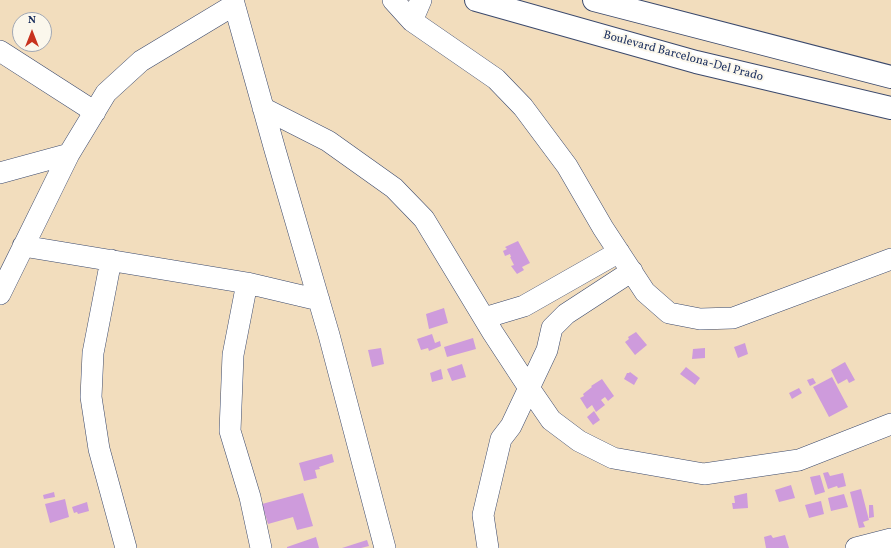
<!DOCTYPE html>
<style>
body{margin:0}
#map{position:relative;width:891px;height:548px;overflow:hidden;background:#f2ddbd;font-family:Vollkorn,serif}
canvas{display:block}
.north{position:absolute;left:12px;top:12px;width:40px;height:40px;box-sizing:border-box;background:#fbf7ec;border:1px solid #a1a7b3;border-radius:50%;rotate:0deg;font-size:11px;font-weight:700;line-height:16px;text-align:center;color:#1b2f5e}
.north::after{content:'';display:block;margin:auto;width:14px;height:18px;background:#c8321e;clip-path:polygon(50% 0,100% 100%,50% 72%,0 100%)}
</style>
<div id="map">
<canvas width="891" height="548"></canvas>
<div class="north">N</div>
</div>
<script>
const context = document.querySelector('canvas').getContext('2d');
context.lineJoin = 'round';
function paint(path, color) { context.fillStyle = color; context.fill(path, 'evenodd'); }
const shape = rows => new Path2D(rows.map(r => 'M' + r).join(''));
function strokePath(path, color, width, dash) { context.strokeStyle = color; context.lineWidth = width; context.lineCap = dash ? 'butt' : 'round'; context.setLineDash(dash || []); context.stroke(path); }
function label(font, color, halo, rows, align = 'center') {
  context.font = font + ' Vollkorn,serif'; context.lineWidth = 4; context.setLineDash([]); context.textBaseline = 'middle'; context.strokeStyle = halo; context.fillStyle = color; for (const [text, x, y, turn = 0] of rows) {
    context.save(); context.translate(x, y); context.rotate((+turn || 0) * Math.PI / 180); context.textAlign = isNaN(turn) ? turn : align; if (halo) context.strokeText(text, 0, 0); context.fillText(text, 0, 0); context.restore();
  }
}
paint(shape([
 [518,241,530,263,522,267,524,270,517,274,511,266,514,265,510,257,511,257,510,254,505,256,503,251,507,249,505,247],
 [444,308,448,323,429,329,426,314],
 [636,332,647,345,635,355,625,342,629,339,628,337],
 [432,334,435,343,440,341,441,346,429,351,428,348,421,350,417,339],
 [473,338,476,349,447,357,444,347],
 [745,343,748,354,738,358,734,347],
 [381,348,384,364,372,367,368,350],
 [705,348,705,358,692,359,693,349],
 [845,362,855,380,849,383,847,379,838,384,831,370],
 [462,364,466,377,452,381,447,369],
 [686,367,700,378,695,385,680,374],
 [441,369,443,379,432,382,430,373],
 [630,372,638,378,634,385,624,379,627,373,629,373],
 [832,377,848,407,829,417,813,387],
 [813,378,816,383,810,386,807,380],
 [602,379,614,396,608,401,605,397,601,400,605,405,596,412,592,405,587,409,580,398,584,396,583,394,592,387,591,386],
 [799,388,802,393,792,399,789,393],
 [594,411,600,420,593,425,587,417],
 [332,454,334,462,319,467,320,469,315,470,317,478,304,481,299,463],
 [828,472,830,476,843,473,846,486,838,488,837,486,828,489,823,473],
 [820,475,825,492,815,495,810,477],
 [791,485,795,498,779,502,775,490],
 [861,489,869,520,863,522,865,527,859,528,850,492],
 [54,492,55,497,44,499,43,495],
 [303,493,313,526,297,530,293,517,268,524,262,504],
 [747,493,748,508,733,509,732,503,735,503,734,496],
 [844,494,848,507,831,511,828,498],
 [65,499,69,517,50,523,45,504],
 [821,501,824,514,809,518,805,505],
 [87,502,89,511,78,514,77,512,74,513,72,507],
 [869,505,873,505,874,517,869,518],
 [771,535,773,538,785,535,789,548,766,548,764,537],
 [316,537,319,548,287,548,287,547],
 [367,540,369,546,361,548,342,548]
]), '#ce9bdc');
const minor = shape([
 [233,0,275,150,329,335,385,548],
 [393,0,412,21,496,79,523,107,567,166,603,228,645,292,669,313,700,319,733,318,891,259],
 [412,21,421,0],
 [0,51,95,112],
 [263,108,328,141,394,188,424,219,493,333,529,388,551,420,579,441,613,458,704,474,799,460,891,424],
 [0,173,69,154],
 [23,246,247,283,319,300],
 [111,260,93,353,91,397,99,449,126,548],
 [247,283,233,355,230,431,250,497,261,548],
 [0,294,69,154,106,93,141,61,234,5],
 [484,318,524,306,619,252],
 [488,548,483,515,501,439,511,426,547,350,552,328,566,314,632,271],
 [856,548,891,539]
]);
const major = shape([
 [476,0,696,62,891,108],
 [594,0,891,77]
]);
strokePath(minor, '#3b496c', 22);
strokePath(major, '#3b496c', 24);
strokePath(minor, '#fff', 21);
strokePath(major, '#fff', 22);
label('12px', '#1b2f5e', '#fbf7ec', [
 ["Boulevard Barcelona-Del Prado",683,57,15]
]);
</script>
